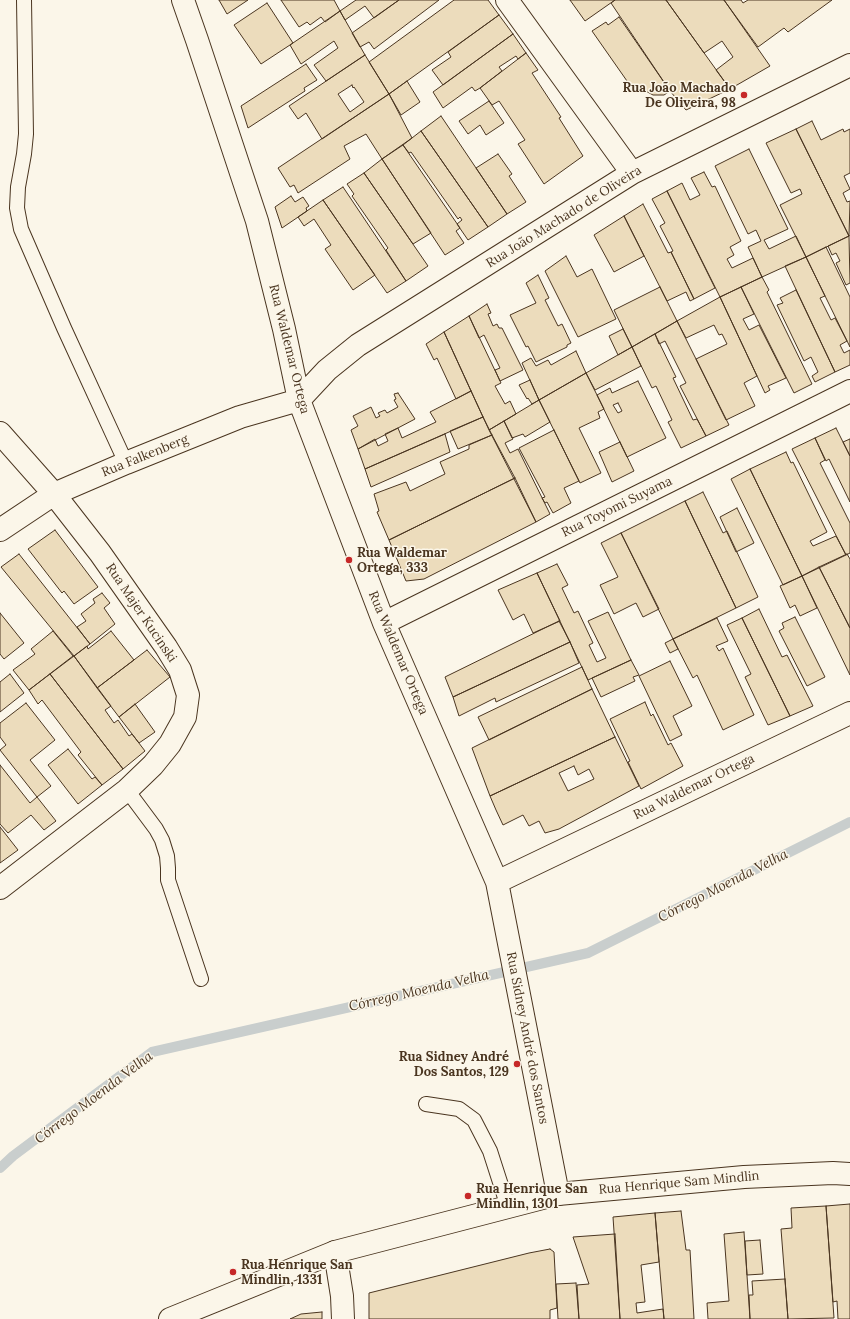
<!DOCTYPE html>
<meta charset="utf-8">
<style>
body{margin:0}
canvas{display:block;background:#fbf6e9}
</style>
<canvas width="850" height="1319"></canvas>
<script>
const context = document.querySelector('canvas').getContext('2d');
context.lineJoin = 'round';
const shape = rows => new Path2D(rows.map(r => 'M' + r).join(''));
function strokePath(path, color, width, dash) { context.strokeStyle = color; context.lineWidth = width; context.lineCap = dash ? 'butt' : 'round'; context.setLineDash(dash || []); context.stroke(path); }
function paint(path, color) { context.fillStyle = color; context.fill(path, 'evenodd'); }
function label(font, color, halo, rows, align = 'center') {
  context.font = font + ' Lora,serif'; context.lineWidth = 3; context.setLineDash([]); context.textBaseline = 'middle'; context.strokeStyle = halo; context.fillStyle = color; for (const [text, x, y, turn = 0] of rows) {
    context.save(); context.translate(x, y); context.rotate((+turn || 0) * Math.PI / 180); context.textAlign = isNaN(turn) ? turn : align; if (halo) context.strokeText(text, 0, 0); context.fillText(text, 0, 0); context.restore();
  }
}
strokePath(shape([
 [0,1168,13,1156,152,1052,588,953,850,822]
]), '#c9cecd', 10);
const building = shape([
 [219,0,248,0,227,14,219,0],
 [281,0,334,0,340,11,325,22,321,17,310,25,307,22,299,27,281,0],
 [356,0,399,0,374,18,365,6,345,20,340,11,356,0],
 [399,0,439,0,374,49,369,42,360,47,352,33,399,0],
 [454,0,488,0,499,15,389,94,369,62,454,0],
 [570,0,615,0,585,21,570,0],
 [615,0,666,0,730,89,686,110,670,91,611,3,615,0],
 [666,0,724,0,770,66,730,89,716,70,733,57,722,41,704,53,666,0],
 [724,0,741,0,743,3,748,0,832,0,788,32,784,28,758,47,724,0],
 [267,3,293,43,261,64,234,25,267,3],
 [340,11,365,55,326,81,314,65,338,48,334,41,301,64,290,45,340,11],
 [499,15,513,34,443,85,432,70,451,57,448,52,499,15],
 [619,17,670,91,664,95,653,95,640,88,634,91,592,31,606,22,608,25,619,17],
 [513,34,526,53,518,59,516,56,499,67,502,71,480,88,475,91,472,87,443,108,433,92,513,34],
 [526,53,538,70,532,73,561,117,559,118,583,156,544,184,518,144,525,140,499,101,492,105,480,88,526,53],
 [365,55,389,94,322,139,306,113,298,119,289,106,365,55],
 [352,85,353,88,354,87,364,102,350,112,338,94,352,85],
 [306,64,317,80,304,88,305,91,248,128,241,106,306,64],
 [407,81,420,102,401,115,389,94,407,81],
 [389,94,412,138,382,159,366,134,344,146,350,159,298,193,294,185,290,187,278,168,389,94],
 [489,101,504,123,486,135,480,125,468,134,459,121,489,101],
 [441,116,507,214,488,227,421,131,441,116],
 [812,121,821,140,843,129,844,132,850,129,850,173,844,176,850,189,843,193,847,202,850,201,849,236,796,129,812,121],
 [796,129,849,236,806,257,780,205,802,194,800,189,791,193,766,143,796,129],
 [421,131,488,227,468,240,457,224,462,220,460,217,458,219,411,152,409,153,403,145,421,131],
 [403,145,460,228,456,231,464,243,445,255,382,159,403,145],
 [749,149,788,229,764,240,769,249,796,236,806,257,762,277,748,247,761,241,756,230,748,234,715,166,749,149],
 [498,154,512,174,509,176,526,202,507,214,476,168,498,154],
 [382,159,431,233,413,244,364,173,382,159],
 [704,172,712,187,715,186,741,241,730,247,734,255,727,259,732,268,753,258,762,277,720,297,667,191,682,183,690,200,700,195,691,178,704,172],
 [364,173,428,266,406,281,386,250,388,248,352,196,354,194,347,184,364,173],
 [343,187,406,281,387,293,323,200,343,187],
 [667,191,715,288,694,299,671,252,673,251,660,226,665,223,652,199,667,191],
 [291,196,295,202,303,197,309,206,306,208,307,211,282,228,275,207,291,196],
 [323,200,375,275,353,290,325,249,331,245,314,219,304,226,298,217,323,200],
 [643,204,668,253,671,252,694,299,690,301,686,292,667,301,624,216,643,204],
 [624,216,644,256,614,272,594,235,624,216],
 [849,236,850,283,846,285,836,263,840,261,836,253,832,255,828,246,849,236],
 [826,247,850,297,850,347,806,257,826,247],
 [566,256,577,277,592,269,616,319,578,337,545,271,566,256],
 [806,257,825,296,820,298,831,320,835,318,847,341,840,345,844,353,850,350,850,365,835,372,785,266,806,257],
 [538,275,549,298,545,300,558,326,562,324,571,343,567,345,567,347,536,362,528,346,526,347,510,315,536,303,526,283,538,275],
 [762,277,769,290,767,292,812,384,794,393,741,287,762,277],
 [660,287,677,321,632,347,614,310,660,287],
 [741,287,754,314,743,319,749,330,759,325,786,378,768,386,770,390,765,393,720,297,741,287],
 [796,290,835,372,815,382,812,376,818,372,811,357,804,361,777,305,783,303,780,298,796,290],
 [720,297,757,376,744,383,755,406,726,420,696,359,727,344,722,334,719,335,714,325,686,338,677,321,720,297],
 [487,304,491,313,488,314,493,326,497,324,499,328,502,328,523,370,500,381,495,370,500,368,484,335,479,338,469,316,487,304],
 [469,316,501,383,495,386,505,404,510,401,516,414,489,430,444,332,469,316],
 [677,321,729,425,706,436,680,386,686,383,665,341,659,344,655,334,677,321],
 [623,329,632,347,618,355,609,336,623,329],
 [444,332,471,391,456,399,437,358,434,360,426,344,444,332],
 [655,334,676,377,673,378,693,420,697,419,706,436,681,448,668,422,672,420,656,386,652,388,632,347,655,334],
 [632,347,641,366,595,390,586,373,632,347],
 [576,351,586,373,539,400,522,363,531,358,536,366,548,360,551,365,576,351],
 [586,373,604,409,598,412,600,418,579,428,601,473,580,483,539,400,586,373],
 [530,380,539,400,532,404,528,398,527,399,519,385,530,380],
 [638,381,666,438,627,457,597,395,610,388,612,393,638,381],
 [618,403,622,411,618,413,613,405,618,403],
 [471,391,483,417,365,469,358,449,375,439,378,446,388,441,385,434,398,428,402,438,436,422,430,412,471,391],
 [398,393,415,419,358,449,351,430,358,426,353,416,371,407,376,418,380,416,378,413,385,410,387,413,398,407,394,400,396,399,394,394,398,393],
 [539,400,550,422,525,437,523,434,512,438,504,421,539,400],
 [483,417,492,435,458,449,450,431,483,417],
 [504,421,513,439,505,443,510,453,518,449,550,514,536,522,489,430,504,421],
 [836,428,850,456,850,502,829,459,826,461,815,438,836,428],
 [554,430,579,481,564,488,571,503,553,513,547,502,545,503,542,498,545,497,519,448,554,430],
 [445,434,450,452,371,487,365,469,445,434],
 [492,435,515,478,389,540,377,512,379,511,374,494,406,482,410,491,445,474,440,462,469,449,469,445,492,435],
 [815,438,825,460,820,463,850,523,850,553,846,555,792,449,815,438],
 [850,439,850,456,843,442,850,439],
 [620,442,634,471,612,482,599,452,620,442],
 [786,452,791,463,793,462,827,532,810,541,813,546,836,536,846,555,802,576,750,469,786,452],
 [750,469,802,576,783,585,731,479,750,469],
 [515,478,536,522,424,579,406,581,389,540,515,478],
 [703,492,723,533,727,531,758,597,736,608,685,501,703,492],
 [685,501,736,608,673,639,621,533,685,501],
 [737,508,754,543,736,552,720,517,737,508],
 [55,530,98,587,74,604,64,591,62,593,28,549,55,530],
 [621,533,659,609,643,617,636,603,614,614,600,585,618,577,601,543,621,533],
 [19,554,90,644,74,656,1,567,19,554],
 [847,554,850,559,850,628,819,567,847,554],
 [557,564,568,585,562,588,574,613,578,611,593,643,589,645,597,662,606,658,588,621,608,612,631,660,588,680,537,573,557,564],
 [819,567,850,628,850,675,802,576,819,567],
 [537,573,560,621,533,633,524,614,513,620,498,590,537,573],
 [802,576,817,608,800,616,795,605,790,608,780,586,802,576],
 [102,593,110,603,104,608,115,624,90,644,77,627,86,621,81,614,95,603,93,599,102,593],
 [759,609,782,657,787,655,813,706,790,716,742,618,759,609],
 [0,613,24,643,4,659,0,654,0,613],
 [795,617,825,677,807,686,779,631,784,628,782,623,795,617],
 [717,618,728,641,716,646,719,651,723,648,754,715,723,730,697,675,693,678,673,639,717,618],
 [742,618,790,716,768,725,745,677,751,674,727,625,742,618],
 [559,621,570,642,453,697,445,677,559,621],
 [53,631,73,656,29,690,13,670,35,654,31,649,53,631],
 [111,631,134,660,97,688,74,656,87,646,88,649,111,631],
 [673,639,678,649,670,653,665,643,673,639],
 [570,642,579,663,496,702,495,698,459,716,453,697,570,642],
 [147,650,170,677,119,717,97,688,147,650],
 [74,656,111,706,105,710,114,723,118,720,129,736,132,734,145,751,123,769,50,674,74,656],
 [631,660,639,675,633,677,635,681,601,697,592,678,631,660],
 [670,661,692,706,673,716,682,735,670,741,639,676,670,661],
 [582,667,592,689,489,740,478,717,582,667],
 [10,674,24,693,0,712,0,682,10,674],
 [50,674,123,769,102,785,78,755,81,752,42,700,38,704,29,690,50,674],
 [592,689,615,737,490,796,472,748,592,689],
 [645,702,651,716,653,714,668,745,671,743,683,766,641,789,628,762,630,761,610,719,645,702],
 [26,703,55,740,30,760,51,786,37,797,0,750,6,745,0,737,0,723,26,703],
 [135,704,155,732,139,743,119,717,135,704],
 [615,737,639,786,559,829,545,833,539,821,529,826,523,815,503,825,496,810,490,796,615,737],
 [574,766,578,775,589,769,594,779,568,791,559,773,574,766],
 [68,749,92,779,95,777,102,785,78,804,48,765,68,749],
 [0,765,30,803,37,797,56,821,44,830,31,815,8,833,0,824,0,765],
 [0,827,18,850,0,863,0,827],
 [850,1204,850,1319,838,1319,837,1301,833,1302,826,1206,850,1204],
 [826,1206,834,1318,788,1319,781,1229,792,1228,791,1208,826,1206],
 [681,1211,686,1250,690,1250,694,1319,664,1319,655,1213,681,1211],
 [655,1213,659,1262,641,1265,645,1302,636,1303,637,1313,663,1309,664,1319,620,1319,613,1217,655,1213],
 [744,1232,750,1319,708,1319,707,1303,729,1301,724,1234,744,1232],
 [615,1234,620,1319,579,1319,577,1285,589,1284,573,1237,615,1234],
 [760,1240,763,1274,747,1275,745,1241,760,1240],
 [550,1249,554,1252,557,1308,550,1310,550,1319,369,1319,369,1293,529,1253,550,1249],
 [785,1279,788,1319,750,1319,749,1295,753,1295,752,1281,785,1279],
 [576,1283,579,1319,558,1319,556,1284,576,1283],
 [322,1312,322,1319,290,1319,301,1314,322,1312]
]);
paint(building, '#ecdcbc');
strokePath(building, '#4a3520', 1);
const service = shape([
 [24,0,26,134,24,154,18,187,17,208,21,229,64,328,126,463],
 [127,790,156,829,162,840,167,856,168,868,168,880,201,979],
 [426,1104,459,1109,474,1120,490,1151,508,1207]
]);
const minor = shape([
 [183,0,197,40,257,221,284,329,299,400,384,623,497,882,558,1194],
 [507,0,632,173],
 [299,400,327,370,358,345,632,173,850,65],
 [0,433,54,494,100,553,166,647,180,670,188,695,185,717,170,744,153,765,127,790,0,888],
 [0,530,54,494,126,463,240,417,299,400],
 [384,623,850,391],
 [497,882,850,713],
 [335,1252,342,1296,343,1319]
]);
const tertiary = shape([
 [170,1319,335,1252,558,1194,744,1177,833,1173,850,1174]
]);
strokePath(service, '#4a3520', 16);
strokePath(minor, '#4a3520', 24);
strokePath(tertiary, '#4a3520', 24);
strokePath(service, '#fbf6e9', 14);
strokePath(minor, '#fbf6e9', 22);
strokePath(tertiary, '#fbf6e9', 22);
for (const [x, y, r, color] of [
 [744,95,4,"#c62828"],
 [349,560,4,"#c62828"],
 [517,1064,4,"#c62828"],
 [468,1196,4,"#c62828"],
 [233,1272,4,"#c62828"]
]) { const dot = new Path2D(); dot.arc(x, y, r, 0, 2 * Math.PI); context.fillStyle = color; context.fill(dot); strokePath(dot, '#fbf6e9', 1.5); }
label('bold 13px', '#4a3520', '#fbf6e9', [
 ["Rua João Machado",736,88,"right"],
 ["De Oliveira, 98",736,103,"right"],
 ["Rua Waldemar",357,553],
 ["Ortega, 333",357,568],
 ["Rua Sidney André",509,1057,"right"],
 ["Dos Santos, 129",509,1072,"right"],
 ["Rua Henrique San",476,1189],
 ["Mindlin, 1301",476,1204],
 ["Rua Henrique San",241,1265],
 ["Mindlin, 1331",241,1280]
], 'left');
label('13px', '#4a3520', '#fbf6e9', [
 ["Rua João Machado de Oliveira",564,217,-32],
 ["Rua Waldemar Ortega",289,349,76],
 ["Rua Falkenberg",145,456,-22],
 ["Rua Toyomi Suyama",617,507,-26],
 ["Rua Majer Kucinski",141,613,56],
 ["Rua Waldemar Ortega",398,653,67],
 ["Rua Waldemar Ortega",694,787,-26],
 ["Rua Sidney André dos Santos",527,1038,79],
 ["Rua Henrique Sam Mindlin",679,1183,-5]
]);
label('italic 14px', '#4a3520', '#fbf6e9', [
 ["Córrego Moenda Velha",723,886,-27],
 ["Córrego Moenda Velha",419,991,-13],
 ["Córrego Moenda Velha",94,1098,-37]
]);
</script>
